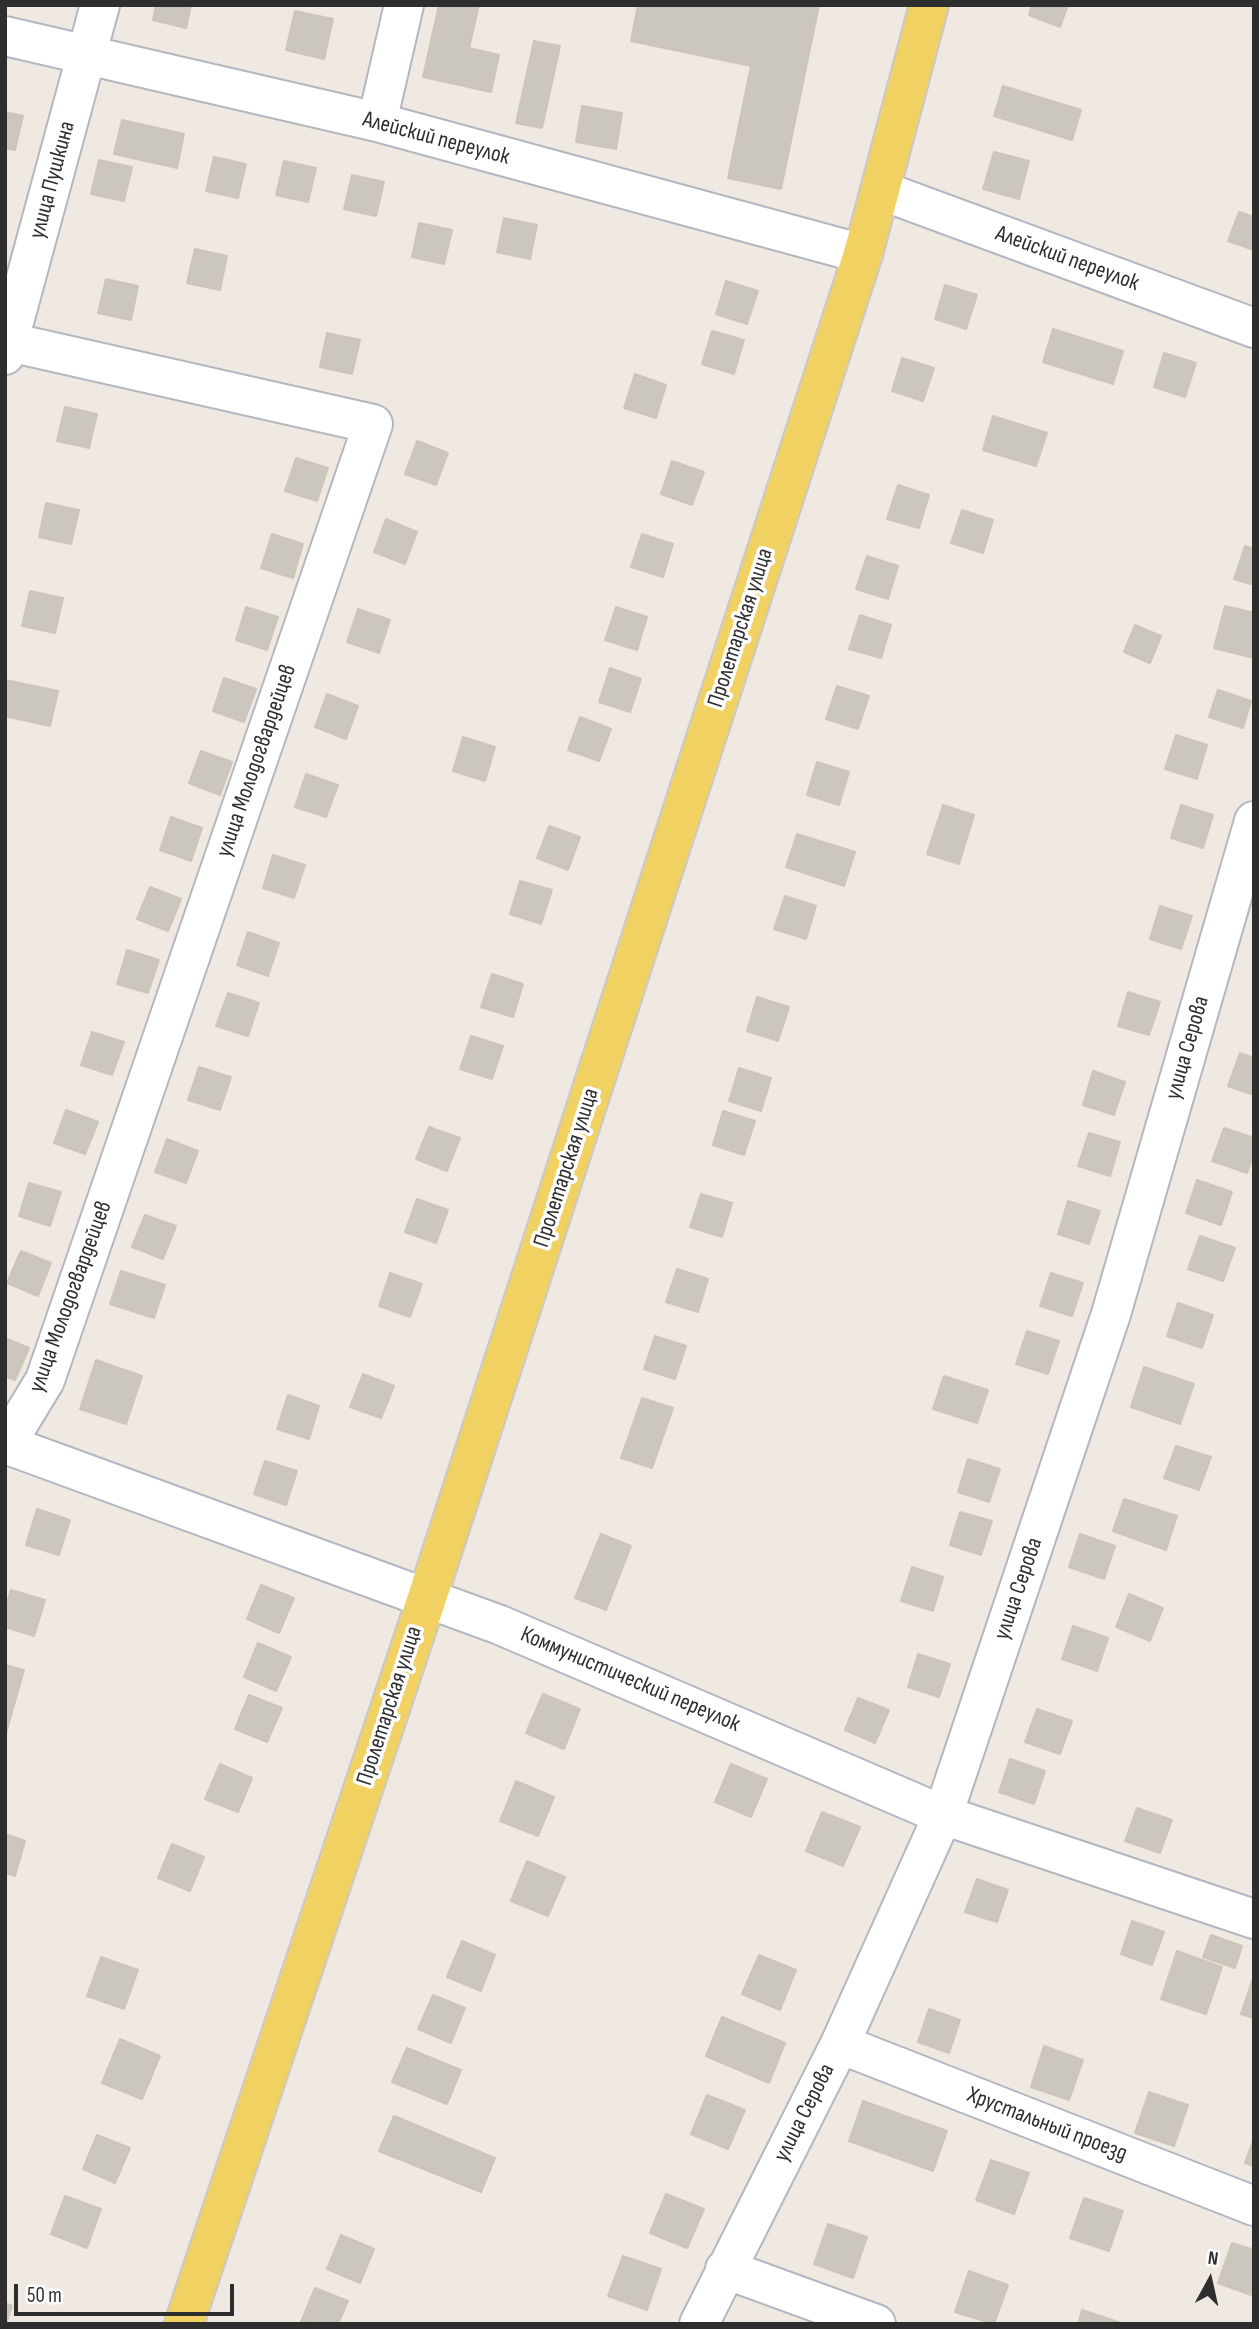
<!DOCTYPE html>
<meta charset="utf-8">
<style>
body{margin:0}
#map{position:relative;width:1259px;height:2329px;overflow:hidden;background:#efe9e1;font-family:"Sofia Sans Condensed",sans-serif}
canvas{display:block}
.frame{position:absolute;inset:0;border:7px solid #2e2e2e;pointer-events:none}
.north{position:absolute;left:1175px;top:2245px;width:70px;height:70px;-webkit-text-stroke:5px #fff;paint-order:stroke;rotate:8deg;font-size:19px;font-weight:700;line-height:28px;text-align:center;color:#2e2e2e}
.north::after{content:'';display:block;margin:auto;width:24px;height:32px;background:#2e2e2e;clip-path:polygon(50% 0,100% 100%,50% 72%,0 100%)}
.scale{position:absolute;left:14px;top:2284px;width:220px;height:32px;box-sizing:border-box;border:4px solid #2e2e2e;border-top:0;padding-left:9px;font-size:21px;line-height:24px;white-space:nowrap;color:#2e2e2e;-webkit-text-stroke:5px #fff;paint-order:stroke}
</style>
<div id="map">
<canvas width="1259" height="2329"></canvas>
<div class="frame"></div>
<div class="north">N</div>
<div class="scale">50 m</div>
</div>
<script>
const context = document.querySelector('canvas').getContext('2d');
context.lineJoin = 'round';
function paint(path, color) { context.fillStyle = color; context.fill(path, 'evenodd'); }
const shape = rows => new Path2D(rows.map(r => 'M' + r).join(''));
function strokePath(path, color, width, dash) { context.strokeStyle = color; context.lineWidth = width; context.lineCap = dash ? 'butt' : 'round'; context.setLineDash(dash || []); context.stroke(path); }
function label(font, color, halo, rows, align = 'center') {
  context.font = font + ' "Sofia Sans Condensed",sans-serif'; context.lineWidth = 7; context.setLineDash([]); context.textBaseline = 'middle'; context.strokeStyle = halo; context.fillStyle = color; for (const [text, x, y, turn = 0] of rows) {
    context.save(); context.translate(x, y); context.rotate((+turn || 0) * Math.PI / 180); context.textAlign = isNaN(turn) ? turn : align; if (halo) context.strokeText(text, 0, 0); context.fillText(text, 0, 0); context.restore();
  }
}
const building = shape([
 [156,5,191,5,186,28,153,20,156,5],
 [439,5,479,5,469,48,499,55,491,92,423,77,439,5],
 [638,5,819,5,781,189,728,178,751,66,631,41,638,5],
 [1032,5,1068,5,1060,27,1029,15,1032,5],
 [295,11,333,19,324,59,286,50,295,11],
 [534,41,560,46,542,128,516,123,534,41],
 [1003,86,1081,110,1072,140,994,116,1003,86],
 [582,106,622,113,616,149,576,142,582,106],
 [5,112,23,116,15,150,5,148,5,112],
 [122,120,184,134,177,168,114,154,122,120],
 [994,152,1029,161,1019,199,983,189,994,152],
 [214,157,246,164,238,198,206,191,214,157],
 [99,160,132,167,124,201,91,194,99,160],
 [284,161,316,168,308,202,276,195,284,161],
 [352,175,384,182,376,216,344,209,352,175],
 [1239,212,1254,217,1254,250,1228,241,1239,212],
 [504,218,537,225,530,259,497,252,504,218],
 [419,223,452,230,444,264,412,257,419,223],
 [195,249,227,256,220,290,187,283,195,249],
 [106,279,138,286,131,320,98,313,106,279],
 [726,281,758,291,747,324,716,314,726,281],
 [945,285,977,295,966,329,935,319,945,285],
 [1053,329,1123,351,1113,384,1043,362,1053,329],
 [712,331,744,340,734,374,702,364,712,331],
 [327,333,360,340,352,374,320,367,327,333],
 [1164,353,1196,363,1185,397,1154,387,1164,353],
 [902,358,934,368,923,401,892,391,902,358],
 [635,374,666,385,656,418,624,408,635,374],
 [65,407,97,414,89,448,57,441,65,407],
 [993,416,1047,433,1036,466,983,450,993,416],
 [417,441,448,453,436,485,405,474,417,441],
 [296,458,328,468,317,501,285,491,296,458],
 [672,461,704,472,692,505,661,494,672,461],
 [898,485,929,495,919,528,887,519,898,485],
 [46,503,79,510,71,544,39,537,46,503],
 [962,510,993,520,983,553,951,543,962,510],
 [386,519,417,532,405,564,374,552,386,519],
 [272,534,303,544,293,578,261,568,272,534],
 [642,534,673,544,663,577,631,567,642,534],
 [1245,546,1254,549,1254,585,1234,579,1245,546],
 [867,556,898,566,888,599,856,589,867,556],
 [30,591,63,598,55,633,22,626,30,591],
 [1225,606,1254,613,1254,658,1214,648,1225,606],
 [246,607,278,617,267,650,236,640,246,607],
 [616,607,647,617,637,650,605,640,616,607],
 [358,609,390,620,379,653,347,642,358,609],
 [860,615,891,625,881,658,849,649,860,615],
 [1135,625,1161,636,1150,663,1124,652,1135,625],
 [610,668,641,679,630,712,599,702,610,668],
 [224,678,256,689,244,722,213,711,224,678],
 [5,680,58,691,50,726,5,716,5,680],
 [837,686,869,696,858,729,826,719,837,686],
 [1218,690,1251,701,1243,728,1209,717,1218,690],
 [327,694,358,706,346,739,315,727,327,694],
 [580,717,611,729,599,761,568,750,580,717],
 [1176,735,1207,745,1197,779,1165,769,1176,735],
 [463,737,495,747,485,781,453,771,463,737],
 [201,751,232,762,220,795,189,783,201,751],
 [817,762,849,772,839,805,807,795,817,762],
 [306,774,338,785,326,817,295,807,306,774],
 [943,805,974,815,959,864,927,854,943,805],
 [1181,805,1213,815,1203,848,1171,838,1181,805],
 [171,817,202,828,191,861,160,850,171,817],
 [549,826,580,837,568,870,537,858,549,826],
 [797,834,855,852,844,886,786,867,797,834],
 [273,855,305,865,294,898,263,888,273,855],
 [520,881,552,890,541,924,510,914,520,881],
 [150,887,181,899,168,931,137,919,150,887],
 [785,896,816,906,806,939,774,929,785,896],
 [1160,906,1192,916,1181,949,1150,939,1160,906],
 [248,932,279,943,268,976,237,965,248,932],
 [127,950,159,960,148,993,117,984,127,950],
 [492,974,523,984,513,1017,481,1007,492,974],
 [1128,992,1160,1002,1149,1035,1118,1026,1128,992],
 [228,993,259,1003,248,1036,216,1026,228,993],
 [757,997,789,1007,778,1041,747,1031,757,997],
 [92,1032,124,1042,112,1075,81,1065,92,1032],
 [471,1036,503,1046,492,1079,460,1069,471,1036],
 [1240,1053,1254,1058,1254,1095,1228,1086,1240,1053],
 [199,1067,231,1077,220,1110,188,1100,199,1067],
 [739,1068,771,1078,761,1111,729,1101,739,1068],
 [1093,1071,1125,1082,1114,1115,1083,1105,1093,1071],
 [66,1110,98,1122,85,1154,54,1143,66,1110],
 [723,1111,755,1121,744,1155,713,1145,723,1111],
 [429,1127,460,1138,447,1171,416,1159,429,1127],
 [1224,1128,1254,1138,1254,1154,1247,1173,1212,1161,1224,1128],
 [1089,1133,1120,1142,1110,1176,1078,1166,1089,1133],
 [167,1139,198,1151,186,1183,155,1172,167,1139],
 [1197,1180,1232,1192,1221,1225,1186,1213,1197,1180],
 [29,1183,61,1192,50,1226,19,1216,29,1183],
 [701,1194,732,1203,722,1237,690,1227,701,1194],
 [417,1199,448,1210,436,1243,405,1232,417,1199],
 [1068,1201,1100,1211,1089,1244,1058,1234,1068,1201],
 [145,1215,176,1226,163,1259,132,1247,145,1215],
 [1200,1236,1235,1248,1223,1281,1188,1269,1200,1236],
 [21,1251,51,1263,38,1296,7,1283,21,1251],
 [677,1269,708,1279,698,1312,666,1302,677,1269],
 [121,1271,165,1285,154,1318,110,1304,121,1271],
 [390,1273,422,1284,410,1317,379,1306,390,1273],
 [1051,1273,1083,1283,1072,1316,1040,1306,1051,1273],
 [1178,1303,1213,1315,1202,1348,1167,1336,1178,1303],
 [1027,1331,1059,1341,1048,1374,1016,1364,1027,1331],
 [655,1336,686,1346,675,1379,644,1369,655,1336],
 [5,1338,29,1348,15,1380,5,1376,5,1338],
 [96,1360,142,1376,126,1424,80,1409,96,1360],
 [1144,1367,1194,1384,1180,1424,1131,1407,1144,1367],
 [363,1374,394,1386,381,1418,350,1407,363,1374],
 [944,1376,988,1390,977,1423,933,1409,944,1376],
 [288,1395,319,1406,309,1439,277,1429,288,1395],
 [642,1398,673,1408,652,1468,621,1458,642,1398],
 [1176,1446,1211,1457,1199,1490,1164,1478,1176,1446],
 [968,1459,1000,1469,989,1502,958,1492,968,1459],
 [265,1461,297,1471,286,1505,254,1494,265,1461],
 [1124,1499,1177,1516,1166,1550,1113,1531,1124,1499],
 [37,1509,70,1520,59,1555,26,1545,37,1509],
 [960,1512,992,1521,981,1555,950,1545,960,1512],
 [601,1534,631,1546,606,1610,575,1598,601,1534],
 [1080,1534,1115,1546,1104,1579,1069,1567,1080,1534],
 [912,1567,943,1577,933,1611,901,1601,912,1567],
 [261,1585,294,1598,279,1633,247,1619,261,1585],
 [11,1590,45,1600,34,1636,5,1627,5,1609,11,1590],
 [1129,1594,1163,1608,1150,1641,1116,1627,1129,1594],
 [1073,1626,1108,1638,1097,1671,1062,1659,1073,1626],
 [258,1643,291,1657,276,1691,244,1677,258,1643],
 [918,1654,950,1664,939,1697,908,1687,918,1654],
 [5,1665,24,1670,6,1733,5,1733,5,1665],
 [543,1694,580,1709,564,1749,526,1733,543,1694],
 [249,1695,282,1708,267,1742,235,1729,249,1695],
 [858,1698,889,1710,875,1743,845,1730,858,1698],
 [1037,1709,1072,1721,1060,1754,1025,1742,1037,1709],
 [1010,1759,1045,1771,1034,1804,999,1792,1010,1759],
 [220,1764,252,1778,238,1812,205,1799,220,1764],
 [731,1764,767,1779,751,1817,715,1802,731,1764],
 [516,1781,554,1797,538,1836,500,1821,516,1781],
 [1137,1808,1172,1820,1160,1853,1125,1841,1137,1808],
 [822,1812,860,1827,843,1866,806,1851,822,1812],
 [5,1834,25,1841,15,1876,5,1873,5,1834],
 [172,1844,204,1857,190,1891,158,1878,172,1844],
 [527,1861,565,1877,548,1916,511,1901,527,1861],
 [977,1879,1008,1890,997,1922,965,1912,977,1879],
 [1132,1921,1164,1932,1152,1965,1121,1954,1132,1921],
 [1211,1935,1242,1946,1235,1968,1203,1957,1211,1935],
 [462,1941,495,1955,481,1991,447,1977,462,1941],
 [1177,1951,1222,1967,1206,2014,1161,1999,1177,1951],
 [759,1955,796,1970,780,2010,742,1994,759,1955],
 [101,1957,138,1970,124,2009,87,1996,101,1957],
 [1254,1975,1254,2018,1241,2014,1254,1975],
 [433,1995,465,2008,451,2043,418,2029,433,1995],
 [929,2009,960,2020,949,2053,918,2042,929,2009],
 [722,2017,785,2043,769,2083,706,2056,722,2017],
 [120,2039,160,2056,142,2099,102,2083,120,2039],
 [1044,2046,1083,2060,1069,2100,1031,2087,1044,2046],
 [407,2048,461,2070,447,2104,392,2082,407,2048],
 [1149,2092,1188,2105,1174,2146,1135,2133,1149,2092],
 [707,2095,745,2110,728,2149,691,2134,707,2095],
 [863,2101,947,2131,933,2171,849,2141,863,2101],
 [394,2116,495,2158,481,2192,379,2151,394,2116],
 [97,2135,130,2148,115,2183,83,2169,97,2135],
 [1254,2138,1254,2166,1245,2163,1254,2138],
 [991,2160,1029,2173,1014,2214,976,2200,991,2160],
 [666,2194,704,2209,687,2248,650,2233,666,2194],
 [65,2196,101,2209,87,2248,51,2234,65,2196],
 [1084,2198,1123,2211,1109,2251,1070,2238,1084,2198],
 [828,2224,867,2237,853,2278,814,2264,828,2224],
 [341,2235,374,2249,360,2283,327,2269,341,2235],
 [1232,2243,1254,2250,1254,2296,1218,2283,1232,2243],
 [623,2256,661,2269,647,2310,608,2296,623,2256],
 [969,2271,1008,2285,994,2324,955,2312,969,2271],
 [315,2288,348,2301,338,2324,301,2322,315,2288],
 [5,2303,12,2306,6,2324,5,2324,5,2303],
 [1082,2310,1121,2323,1121,2324,1078,2324,1082,2310]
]);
paint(building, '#cbc7bf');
strokePath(building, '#cbc5ba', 2);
const minor = shape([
 [5,36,377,122,863,254],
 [377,122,404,5],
 [880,190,1254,328],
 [5,355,100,5],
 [5,1444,500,1625,943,1815,1254,1919],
 [5,1446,45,1380,373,424,9,342],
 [840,2044,1254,2206],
 [725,2269,876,2324],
 [699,2324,840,2044,943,1815,1111,1314,1254,821]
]);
const major = shape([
 [184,2324,427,1598,863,254,929,5]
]);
strokePath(minor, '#b4b7c1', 42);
strokePath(major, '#c9c9c9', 42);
strokePath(minor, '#fff', 38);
strokePath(major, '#f2d163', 38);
label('23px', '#2e2e2e', '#fff', [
 ["Алейский переулок",436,139,15],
 ["улица Пушкина",53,180,-75],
 ["Алейский переулок",1067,259,20],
 ["Пролетарская улица",741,628,-72],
 ["улица Молодогвардейцев",257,761,-71],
 ["улица Серова",1188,1048,-74],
 ["Пролетарская улица",567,1168,-72],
 ["улица Молодогвардейцев",71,1297,-70],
 ["улица Серова",1019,1589,-71],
 ["Коммунистический переулок",630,1680,23],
 ["Пролетарская улица",390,1706,-72],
 ["улица Серова",805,2113,-63],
 ["Хрустальный проезд",1047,2125,21]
]);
</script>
